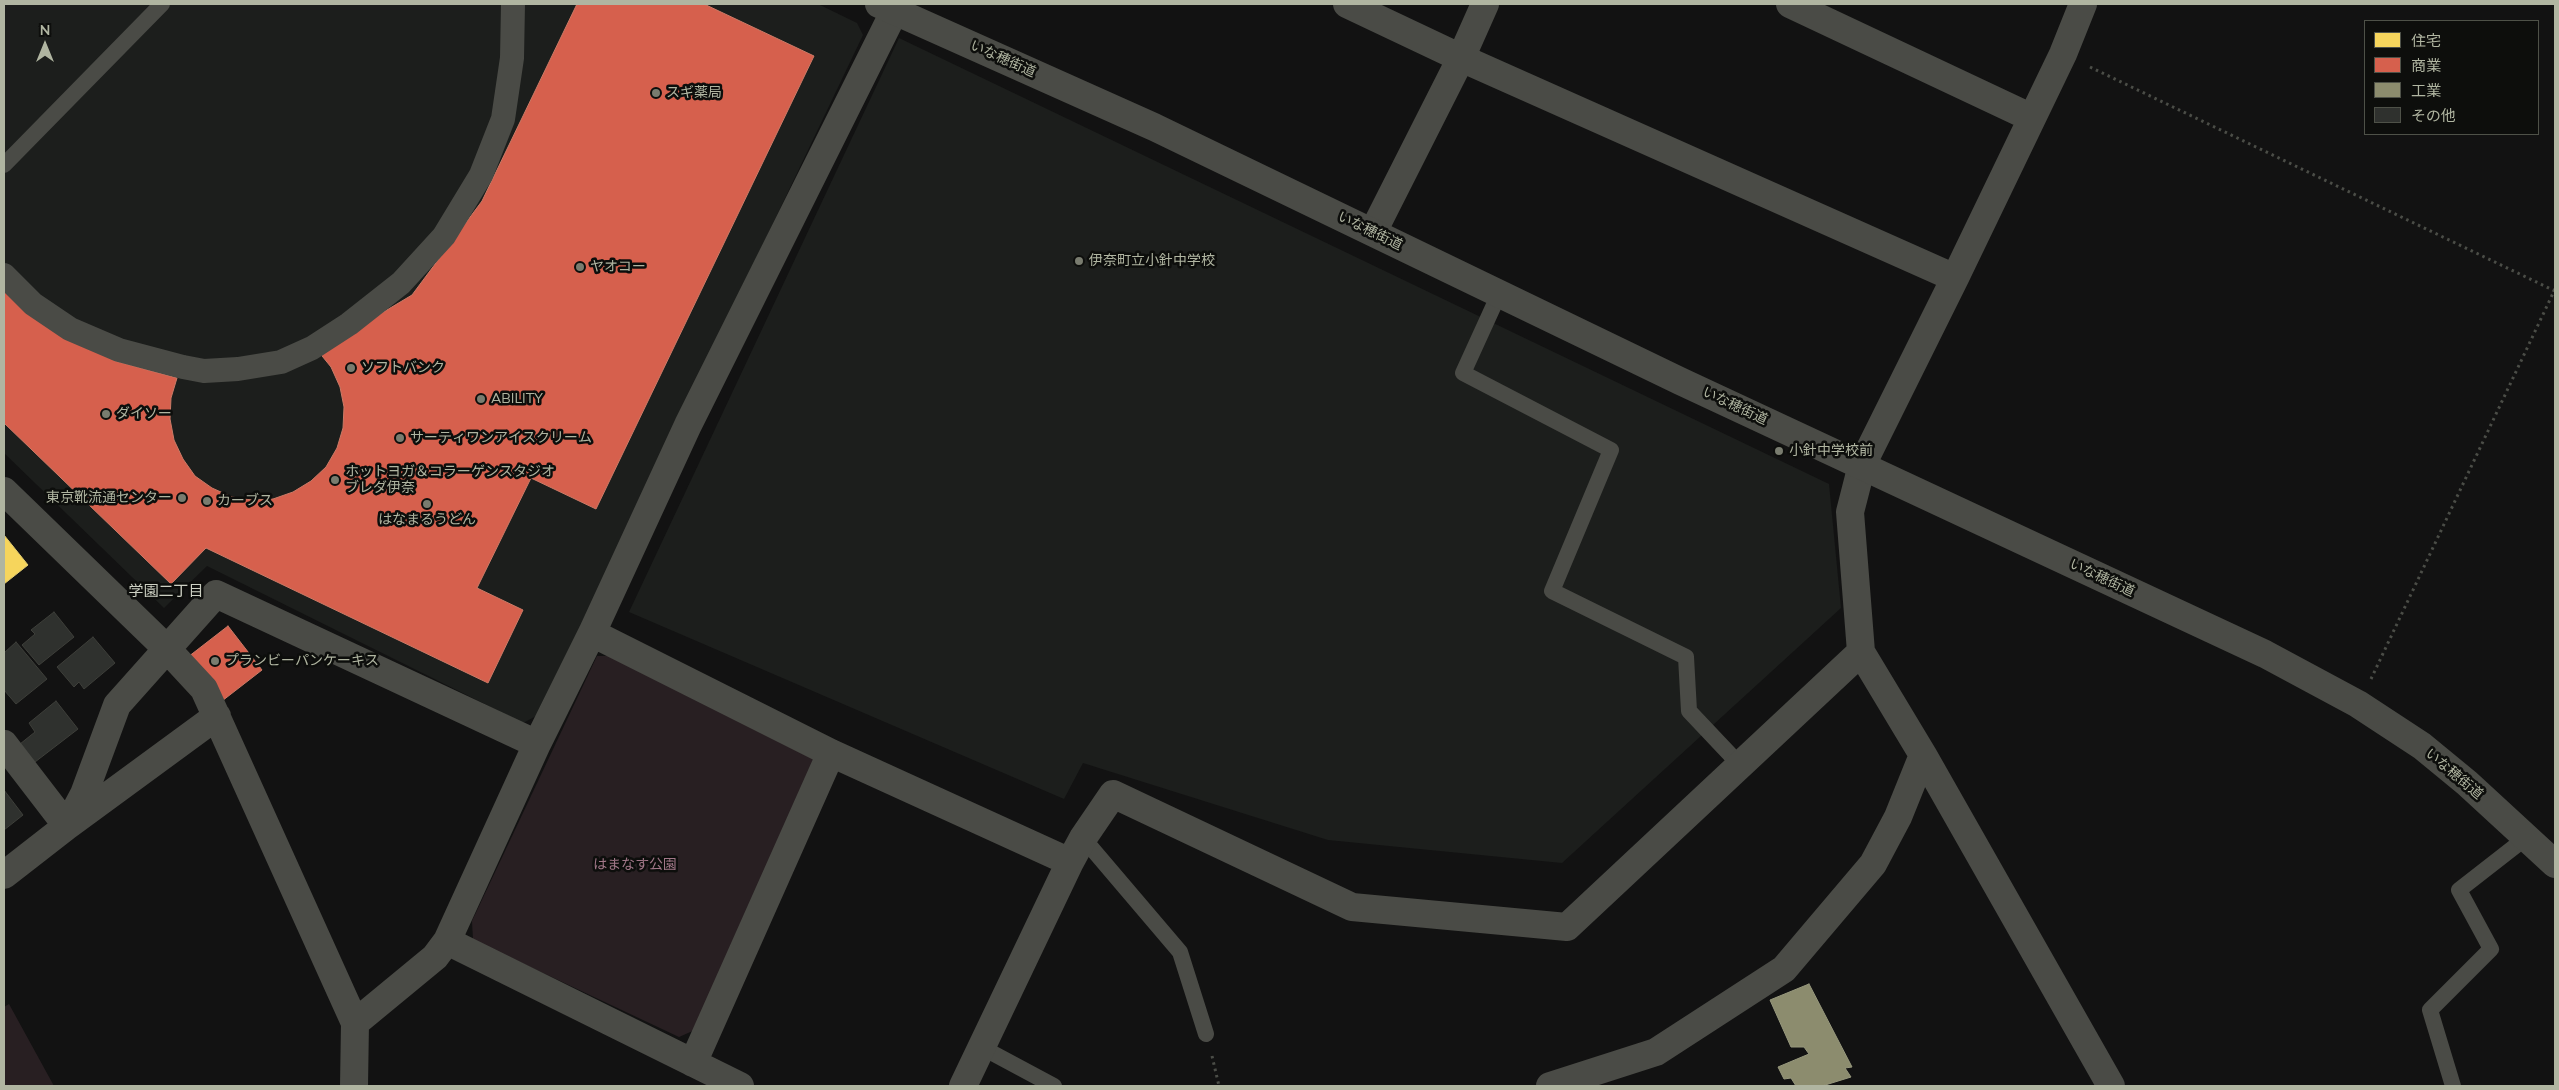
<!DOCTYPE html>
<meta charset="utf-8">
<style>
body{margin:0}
#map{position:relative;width:2559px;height:1090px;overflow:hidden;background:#121212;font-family:Mulish,"Noto Sans JP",sans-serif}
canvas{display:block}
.frame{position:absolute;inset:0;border:5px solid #b0b5a1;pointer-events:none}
.legend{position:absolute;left:2364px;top:20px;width:175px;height:115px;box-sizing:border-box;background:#0d0e0c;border:1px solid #4e5148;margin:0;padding:6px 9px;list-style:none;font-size:15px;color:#b0b5a1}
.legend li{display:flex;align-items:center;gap:10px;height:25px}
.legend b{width:25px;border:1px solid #4e5148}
.north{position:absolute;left:20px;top:20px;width:50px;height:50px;-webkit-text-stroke:4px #0d0e0c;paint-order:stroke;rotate:0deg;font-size:14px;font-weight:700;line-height:20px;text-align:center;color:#b0b5a1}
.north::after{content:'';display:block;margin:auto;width:18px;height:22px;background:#b0b5a1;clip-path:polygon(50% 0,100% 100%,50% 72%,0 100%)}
</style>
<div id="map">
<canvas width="2559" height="1090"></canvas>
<div class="frame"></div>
<ul class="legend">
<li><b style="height:14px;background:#f6d55c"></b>住宅</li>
<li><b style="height:14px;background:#d6604d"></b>商業</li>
<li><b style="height:14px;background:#8c8c6e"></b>工業</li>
<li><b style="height:14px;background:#2f312e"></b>その他</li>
</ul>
<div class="north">N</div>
</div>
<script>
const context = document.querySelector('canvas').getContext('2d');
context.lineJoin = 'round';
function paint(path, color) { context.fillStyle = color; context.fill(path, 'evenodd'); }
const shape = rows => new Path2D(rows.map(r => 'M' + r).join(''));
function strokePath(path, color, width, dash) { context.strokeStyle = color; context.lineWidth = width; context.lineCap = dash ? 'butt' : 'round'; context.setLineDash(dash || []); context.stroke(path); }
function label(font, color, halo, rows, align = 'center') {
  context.font = font + ' Mulish,"Noto Sans JP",sans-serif'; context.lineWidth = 5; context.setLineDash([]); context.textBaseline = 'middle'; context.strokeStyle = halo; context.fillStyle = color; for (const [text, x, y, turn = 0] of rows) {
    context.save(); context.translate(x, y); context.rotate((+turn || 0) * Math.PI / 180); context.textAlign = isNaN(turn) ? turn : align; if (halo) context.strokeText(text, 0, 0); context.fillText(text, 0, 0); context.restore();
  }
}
paint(shape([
 [4,4,818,4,857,23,863,35,538,715,523,723,207,566,164,608,4,453],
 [899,38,1829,484,1841,608,1562,863,1328,840,1083,763,1064,799,629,612]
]), '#1c1e1c');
paint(shape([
 [597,656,609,656,812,753,814,767,697,1029,679,1037,473,940,472,921],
 [9,1004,54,1086,4,1086,4,1007]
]), '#281f22');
const homes = shape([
 [4,535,28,565,4,584,4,535]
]);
paint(homes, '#f6d55c');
strokePath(homes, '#e1cb71', 1);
const shops = shape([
 [577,4,704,4,814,56,596,509,531,478,477,588,523,610,488,683,206,548,171,584,4,423,4,288,115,361,177,378,171,398,170,419,174,440,183,459,195,476,212,488,232,497,252,500,273,499,293,492,311,481,326,467,337,448,343,428,344,407,340,387,331,367,318,351,412,295,482,201,577,4],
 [228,626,262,670,222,701,188,657,228,626]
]);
paint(shops, '#d6604d');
strokePath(shops, '#cb7a66', 1);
const industry = shape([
 [1809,984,1852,1067,1845,1068,1851,1077,1822,1086,1796,1086,1791,1078,1784,1079,1778,1067,1809,1054,1804,1047,1791,1047,1770,1000,1809,984]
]);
paint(industry, '#8c8c6e');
strokePath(industry, '#97987d', 1);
const building = shape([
 [54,612,74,637,39,665,22,645,35,634,31,630,54,612],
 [93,637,115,663,84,689,79,682,74,687,57,667,93,637],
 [16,642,47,679,16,704,4,690,4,653,16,642],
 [56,701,78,729,35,762,20,744,35,732,29,723,56,701],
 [4,790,23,815,4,830,4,790]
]);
paint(building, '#2f312e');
strokePath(building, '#3e3f3a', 1);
strokePath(shape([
 [2090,67,2555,291],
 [2371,679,2555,289],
 [1212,1056,1219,1086]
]), '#4b4d47', 3, [2.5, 4]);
strokePath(shape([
 [4,165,162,4],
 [1499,294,1463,373,1611,450,1552,591,1686,657,1689,711,1740,765],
 [1083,838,1180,952,1206,1034],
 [983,1048,1054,1086],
 [2453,1086,2430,1010,2491,949,2459,890,2527,837]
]), '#4a4b46', 16);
strokePath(shape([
 [4,275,33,304,70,329,119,350,183,367,204,371,238,369,281,362,312,348,349,324,401,283,444,236,481,175,503,119,512,58,513,4]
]), '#4a4b46', 24);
strokePath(shape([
 [1347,4,1461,58,1955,278],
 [1790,4,2032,118],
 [2083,4,2063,54,1955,278,1862,465,1850,512,1861,652,1923,755,2111,1086],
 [1373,232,1461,58,1485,4],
 [4,491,166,648,204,689,355,1023,354,1086],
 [592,633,831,753,1070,862],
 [4,744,67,826,217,716],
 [4,875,67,826,84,794,117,705,216,594,537,744],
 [447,941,740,1086],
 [355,1023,435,957,447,941,537,744,592,633,688,425,898,4],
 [693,1063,831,753],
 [963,1086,1070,862,1083,838,1113,794,1352,907,1567,927,1861,652],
 [1550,1086,1656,1052,1784,969,1873,864,1898,817,1923,755]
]), '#4a4b46', 28);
strokePath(shape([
 [879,4,1154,127,1680,381,2265,654,2358,704,2422,746,2467,783,2555,864]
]), '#4a4b46', 28);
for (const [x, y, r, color] of [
 [656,93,5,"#797c6f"],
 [1079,261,5,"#797c6f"],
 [580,267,5,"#797c6f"],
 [351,368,5,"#797c6f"],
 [481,399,5,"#797c6f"],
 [106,414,5,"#797c6f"],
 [400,438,5,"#797c6f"],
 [1779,451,5,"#797c6f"],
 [335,480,5,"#797c6f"],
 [182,498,5,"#797c6f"],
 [207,501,5,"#797c6f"],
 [427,504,5,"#797c6f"],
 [215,661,5,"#797c6f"]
]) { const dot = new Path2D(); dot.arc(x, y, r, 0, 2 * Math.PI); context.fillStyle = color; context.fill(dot); strokePath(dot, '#0d0e0c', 2); }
label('14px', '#b0b5a1', '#0d0e0c', [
 ["いな穂街道",1003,59,24],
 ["いな穂街道",1370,231,26],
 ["いな穂街道",1735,406,25],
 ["いな穂街道",2102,578,25],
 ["いな穂街道",2454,774,40]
]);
label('14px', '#b0b5a1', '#0d0e0c', [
 ["スギ薬局",666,93],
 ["伊奈町立小針中学校",1089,261],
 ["ヤオコー",590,267],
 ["ソフトバンク",361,368],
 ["ABILITY",491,399],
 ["ダイソー",116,414],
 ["サーティワンアイスクリーム",410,438],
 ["小針中学校前",1789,451],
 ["ホットヨガ＆コラーゲンスタジオ",345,472],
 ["ブレダ伊奈",345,488],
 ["東京靴流通センター",172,498,"right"],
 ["カーブス",217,501],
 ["はなまるうどん",427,520,"center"],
 ["プランビーパンケーキス",225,661]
], 'left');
label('14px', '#a17788', '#0d0e0c', [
 ["はまなす公園",635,865]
]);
label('15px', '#cdd0c3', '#0d0e0c', [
 ["学園二丁目",166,591]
]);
</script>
